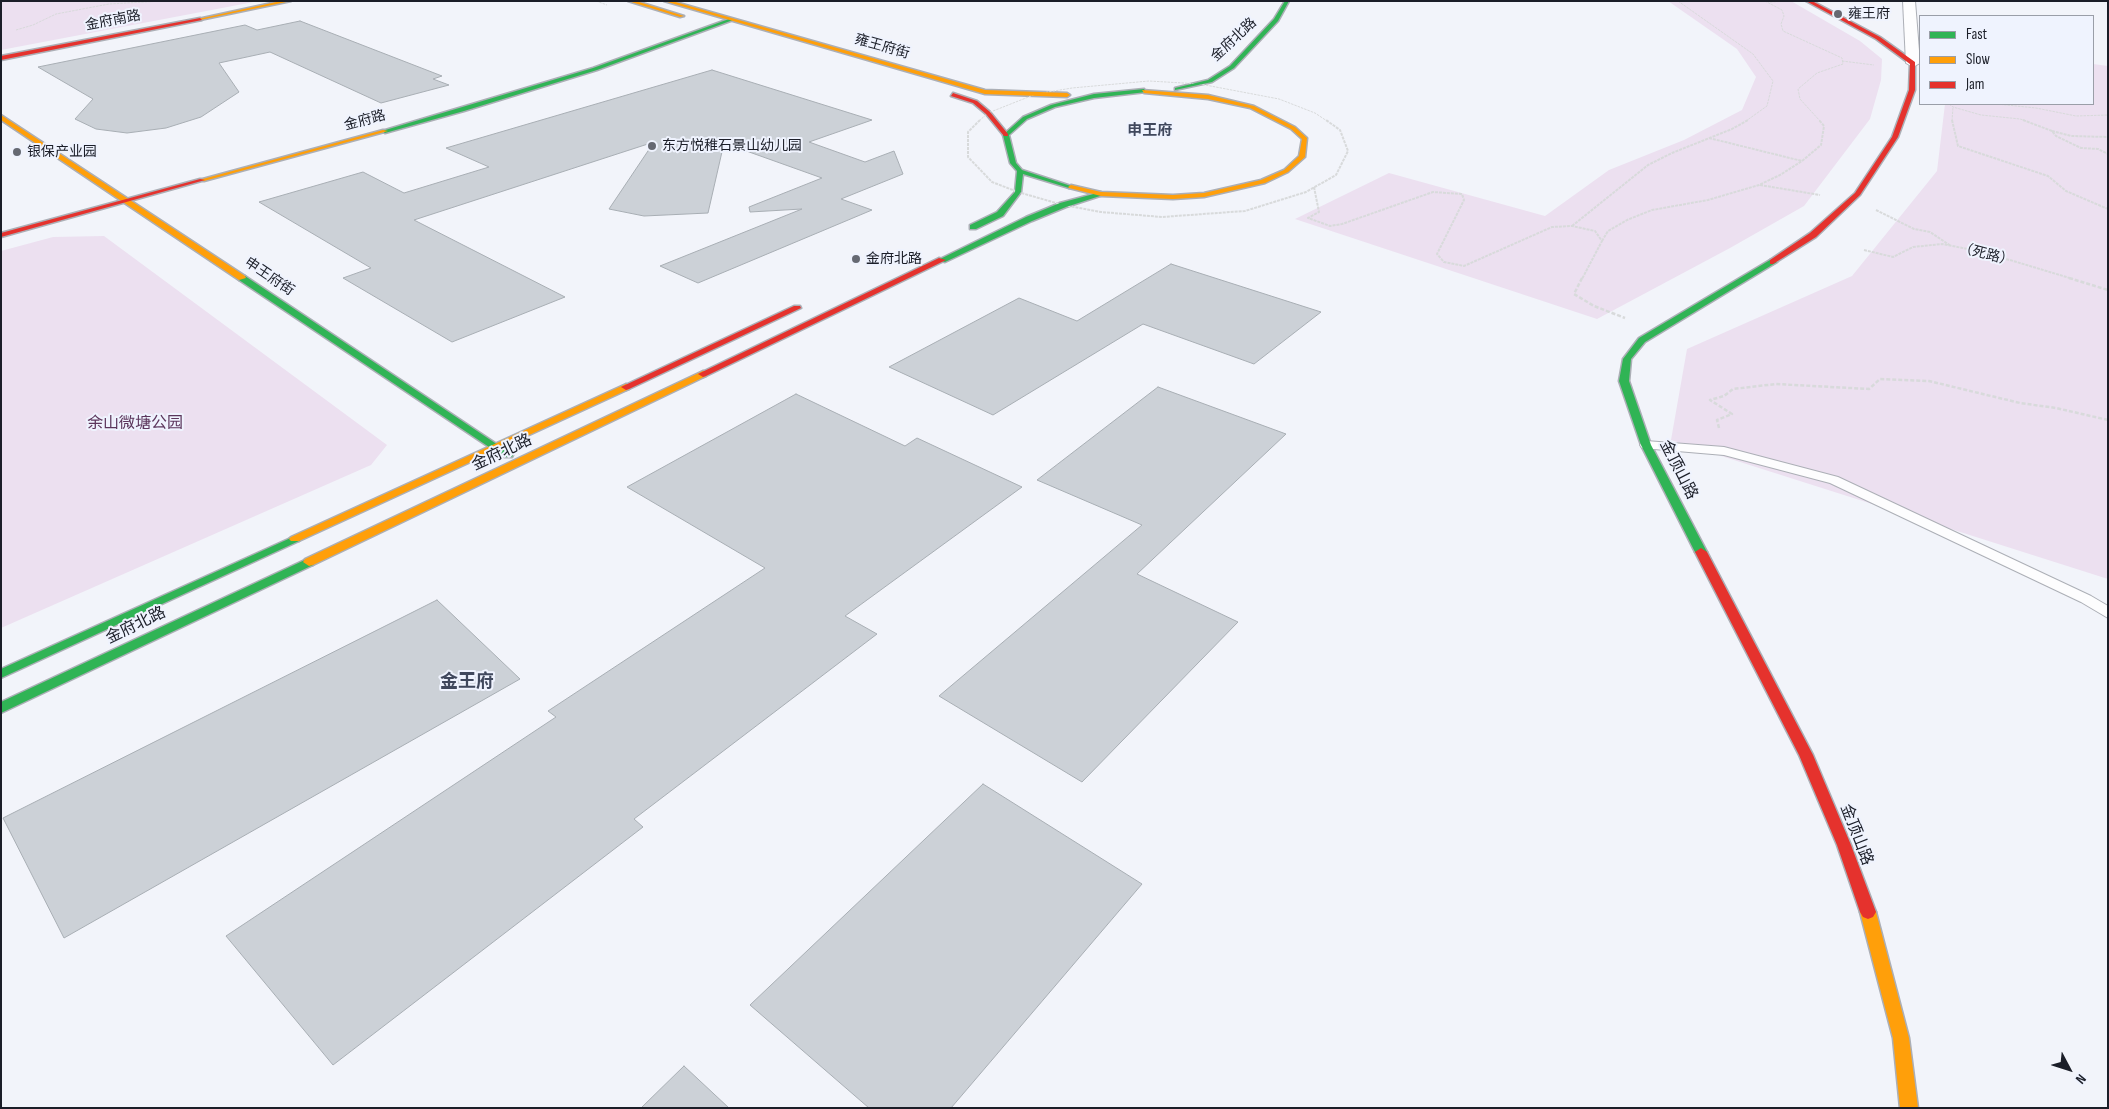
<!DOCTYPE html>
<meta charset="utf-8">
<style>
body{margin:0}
#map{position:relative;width:2109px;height:1109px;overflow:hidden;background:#f2f4fa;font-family:"Sofia Sans Condensed",sans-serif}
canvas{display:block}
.frame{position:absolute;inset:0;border:2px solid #1b1e28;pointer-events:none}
.legend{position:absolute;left:1919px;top:15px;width:175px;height:90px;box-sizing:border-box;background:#eff3fe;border:1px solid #9a9ea8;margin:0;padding:6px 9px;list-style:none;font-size:15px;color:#1b1e28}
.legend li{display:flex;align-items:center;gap:10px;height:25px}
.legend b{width:25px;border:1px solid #9a9ea8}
.north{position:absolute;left:2044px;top:1044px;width:50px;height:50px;-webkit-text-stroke:4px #eff3fe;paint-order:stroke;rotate:130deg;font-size:14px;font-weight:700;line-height:20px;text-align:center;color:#1b1e28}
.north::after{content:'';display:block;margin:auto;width:18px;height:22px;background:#1b1e28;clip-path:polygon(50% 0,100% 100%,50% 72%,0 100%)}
</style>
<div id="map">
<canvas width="2109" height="1109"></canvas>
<div class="frame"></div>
<ul class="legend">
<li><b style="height:6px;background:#30b455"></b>Fast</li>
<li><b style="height:6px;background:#ff9f0a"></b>Slow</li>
<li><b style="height:6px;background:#e5322d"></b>Jam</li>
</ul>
<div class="north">N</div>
</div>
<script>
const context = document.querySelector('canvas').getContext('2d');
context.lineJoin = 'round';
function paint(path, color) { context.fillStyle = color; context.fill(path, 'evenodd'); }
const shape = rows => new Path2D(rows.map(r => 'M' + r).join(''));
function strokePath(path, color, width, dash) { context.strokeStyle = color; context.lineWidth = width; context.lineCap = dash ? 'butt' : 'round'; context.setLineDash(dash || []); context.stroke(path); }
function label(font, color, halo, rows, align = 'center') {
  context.font = font + ' "Sofia Sans Condensed","Noto Sans SC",sans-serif'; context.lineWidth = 4; context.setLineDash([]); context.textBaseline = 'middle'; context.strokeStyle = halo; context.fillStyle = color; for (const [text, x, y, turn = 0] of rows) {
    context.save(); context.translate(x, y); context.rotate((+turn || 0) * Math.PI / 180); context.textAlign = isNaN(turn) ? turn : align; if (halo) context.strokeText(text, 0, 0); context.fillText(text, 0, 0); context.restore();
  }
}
paint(shape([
 [1,1,259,1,1,50],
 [1668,1,1791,1,1860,41,1882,59,1881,80,1870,119,1804,206,1730,248,1597,319,1295,219,1389,173,1545,216,1609,170,1684,140,1742,110,1756,77,1737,49],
 [2093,64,2108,66,2108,579,1671,440,1687,349,1852,276,1937,171,1945,104,2093,104],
 [104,236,387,445,371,465,1,628,1,251,53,237]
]), '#ece0f0');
const building = shape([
 [300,21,442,76,433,79,449,85,381,103,270,52,219,63,239,92,201,117,166,128,127,133,96,129,75,119,93,99,38,67,245,25,257,30,300,21],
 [712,70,872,120,809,142,865,162,894,151,903,174,841,199,872,210,698,283,660,266,802,209,750,212,749,207,822,178,724,143,708,213,644,216,609,209,654,142,414,220,565,297,452,342,343,278,371,268,259,202,363,172,404,193,489,167,446,148,712,70],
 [1171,264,1321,312,1254,364,1143,324,993,415,889,367,1019,298,1077,321,1171,264],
 [1158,387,1286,434,1137,574,1238,622,1082,782,939,696,1142,525,1037,480,1158,387],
 [796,394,905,446,917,438,1022,487,845,616,877,634,634,819,643,827,333,1065,226,936,556,717,548,711,765,568,627,487,796,394],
 [437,600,520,679,64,938,3,818,437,600],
 [983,784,1142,884,951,1108,869,1108,750,1005,983,784],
 [684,1066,729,1108,641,1108,684,1066]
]);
paint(building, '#ccd1d7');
strokePath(building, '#a8aeb4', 1);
const lane = shape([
 [1646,441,1724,447,1838,477,2091,596,2108,606,2108,618,2081,602,1830,483,1724,455,1642,448,1640,445,1642,442,1646,441]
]);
const street = shape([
 [1903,1,1915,1,1920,63,1913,67,1906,63,1903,1]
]);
const fast = shape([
 [1285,1,1289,1,1278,21,1234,68,1212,82,1175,90,1175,88,1208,80,1230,66,1274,19,1285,1],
 [729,19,733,20,597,70,464,111,385,133,382,131,593,68,729,19],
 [1144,89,1146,92,1094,98,1055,107,1027,119,1009,135,1016,163,1022,170,1074,187,1069,188,1023,174,1021,192,1003,216,976,229,970,229,970,225,997,212,1015,192,1017,171,1010,163,1003,135,1023,117,1051,105,1094,94,1144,89],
 [1101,192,1103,193,1103,195,1066,207,1032,221,945,262,938,260,1026,217,1060,203,1101,192],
 [1770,260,1777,262,1645,342,1631,359,1629,381,1651,445,1707,552,1701,556,1695,552,1641,445,1619,381,1623,359,1639,338,1770,260],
 [239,276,245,276,513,455,512,457,504,457,239,280,239,276],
 [295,536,299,537,301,539,299,541,1,678,1,669,295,536],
 [309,558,313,559,315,562,313,565,1,713,1,702,309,558]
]);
const slow = shape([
 [281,1,291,1,200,20,198,19,281,1],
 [628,1,636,1,684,16,680,17,628,1],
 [664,1,672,1,985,90,1067,93,1070,95,1067,97,985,94,664,1],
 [1142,90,1208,95,1254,106,1295,127,1307,138,1305,157,1288,172,1265,183,1204,197,1173,199,1101,196,1069,188,1068,187,1071,185,1101,192,1173,195,1204,193,1261,180,1284,170,1299,156,1302,139,1291,129,1250,108,1208,99,1144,93,1142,90],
 [1,115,245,276,246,278,239,280,1,120,1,115],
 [383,130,388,131,204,181,199,180,383,130],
 [703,371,706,372,706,376,313,565,309,566,303,562,305,559,703,371],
 [626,384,631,387,629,389,299,541,291,541,289,539,291,537,626,384],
 [1868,905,1873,907,1876,912,1909,1038,1918,1108,1900,1108,1893,1038,1860,912,1863,907,1868,905]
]);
const jam = shape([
 [1806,1,1812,1,1880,37,1915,62,1915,90,1898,137,1860,195,1816,237,1773,264,1770,264,1770,260,1810,233,1855,193,1892,137,1909,90,1910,64,1876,39,1806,1],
 [200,18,202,20,1,60,1,56,200,18],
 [953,93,977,101,990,112,1008,134,1008,136,1004,136,986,114,973,103,951,96,953,93],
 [200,179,205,180,1,237,1,233,200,179],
 [939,258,946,260,706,376,703,377,698,374,939,258],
 [794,306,800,306,801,308,629,389,626,390,621,387,794,306],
 [1701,548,1707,552,1813,755,1851,845,1876,912,1873,917,1868,919,1863,917,1860,912,1837,845,1799,755,1695,552,1701,548]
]);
strokePath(lane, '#acafb6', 2);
strokePath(street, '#acafb6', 2);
strokePath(fast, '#acafb6', 3);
strokePath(slow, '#acafb6', 3);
strokePath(jam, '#acafb6', 3);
strokePath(shape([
 [596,1,607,5],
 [1678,1,1753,54,1773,81,1767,106,1746,121],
 [1765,1,1782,10,1784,16,1781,24,1783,31,1842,58,1843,64,1817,73,1798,89,1800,99,1820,121],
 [1770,2,1786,1],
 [16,30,33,25,56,14,109,4,162,1],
 [1842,61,1874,65],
 [1949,104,1953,107,1981,115,2020,119,2027,121],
 [1997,104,2036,108,2076,116,2108,115],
 [979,121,988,113,1036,94,1072,88,1149,81,1200,84,1279,99,1315,113,1327,121],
 [1952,121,1953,107]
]), '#d8dadb', 1, [2.5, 1]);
strokePath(shape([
 [980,120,968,132,968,157,992,182,1018,192,1063,205,1101,212,1162,217,1245,211,1306,192,1336,175,1348,151,1340,130,1326,120],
 [1952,120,1958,146,2048,176,2066,191,2108,209],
 [2023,120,2052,131,2056,136,2081,148,2098,149,2108,154],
 [2052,131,2071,136,2108,137],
 [1709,138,1802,161],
 [1760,185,1820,195],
 [1314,187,1319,212,1308,218,1330,226,1342,224,1433,192,1462,194,1464,200,1437,254,1444,262,1464,266,1552,227,1572,226,1595,231,1602,241,1582,279],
 [1876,210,1914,229,1930,232,1951,246],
 [1572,226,1648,165,1672,153,1732,129,1748,120],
 [1602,241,1608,231,1627,220,1652,210,1708,200,1759,185,1780,175,1802,161,1821,145,1824,126,1819,120],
 [1864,250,1893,257,1913,247,1942,244,1978,251,1983,255,2010,260,2073,279]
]), '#d8dadb', 2, [3, 1]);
strokePath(shape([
 [1582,278,1574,294,1594,306,1625,318],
 [2069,278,2108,290],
 [1719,428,1717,420,1732,414,1710,400,1724,396,1733,389,1776,384,1869,389,1880,379,1929,381,2020,403,2056,408,2108,420]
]), '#d8dadb', 2.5, [4, 2]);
paint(lane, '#fdfdfe');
paint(street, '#fdfdfe');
paint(fast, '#30b455');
paint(slow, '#ff9f0a');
paint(jam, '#e5322d');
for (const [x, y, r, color] of [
 [1838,14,5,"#666972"],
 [652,146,5,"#666972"],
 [17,152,5,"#666972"],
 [856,259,5,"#666972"]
]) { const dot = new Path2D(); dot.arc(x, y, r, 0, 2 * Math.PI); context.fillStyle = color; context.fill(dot); strokePath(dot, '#eff3fe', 2); }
label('14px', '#1b1e28', '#eff3fe', [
 ["雍王府",1848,14],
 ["东方悦稚石景山幼儿园",662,146],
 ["银保产业园",27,152],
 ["金府北路",866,259]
], 'left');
label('14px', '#1b1e28', '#eff3fe', [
 ["金府南路",113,21,-11],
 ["金府北路",1234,40,-43],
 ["雍王府街",882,47,16],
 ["金府路",365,121,-15],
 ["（死路）",1986,255,14],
 ["申王府街",269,277,34]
]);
label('bold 15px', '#40485d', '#eff3fe', [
 ["申王府",1150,131]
]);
label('16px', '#5c365c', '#eff3fe', [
 ["余山微塘公园",135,424]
]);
label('16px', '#1b1e28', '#eff3fe', [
 ["金府北路",502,453,-25],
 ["金顶山路",1678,470,63],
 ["金府北路",136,626,-26],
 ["金顶山路",1856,835,69]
]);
label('bold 18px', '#40485d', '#eff3fe', [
 ["金王府",467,682]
]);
</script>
